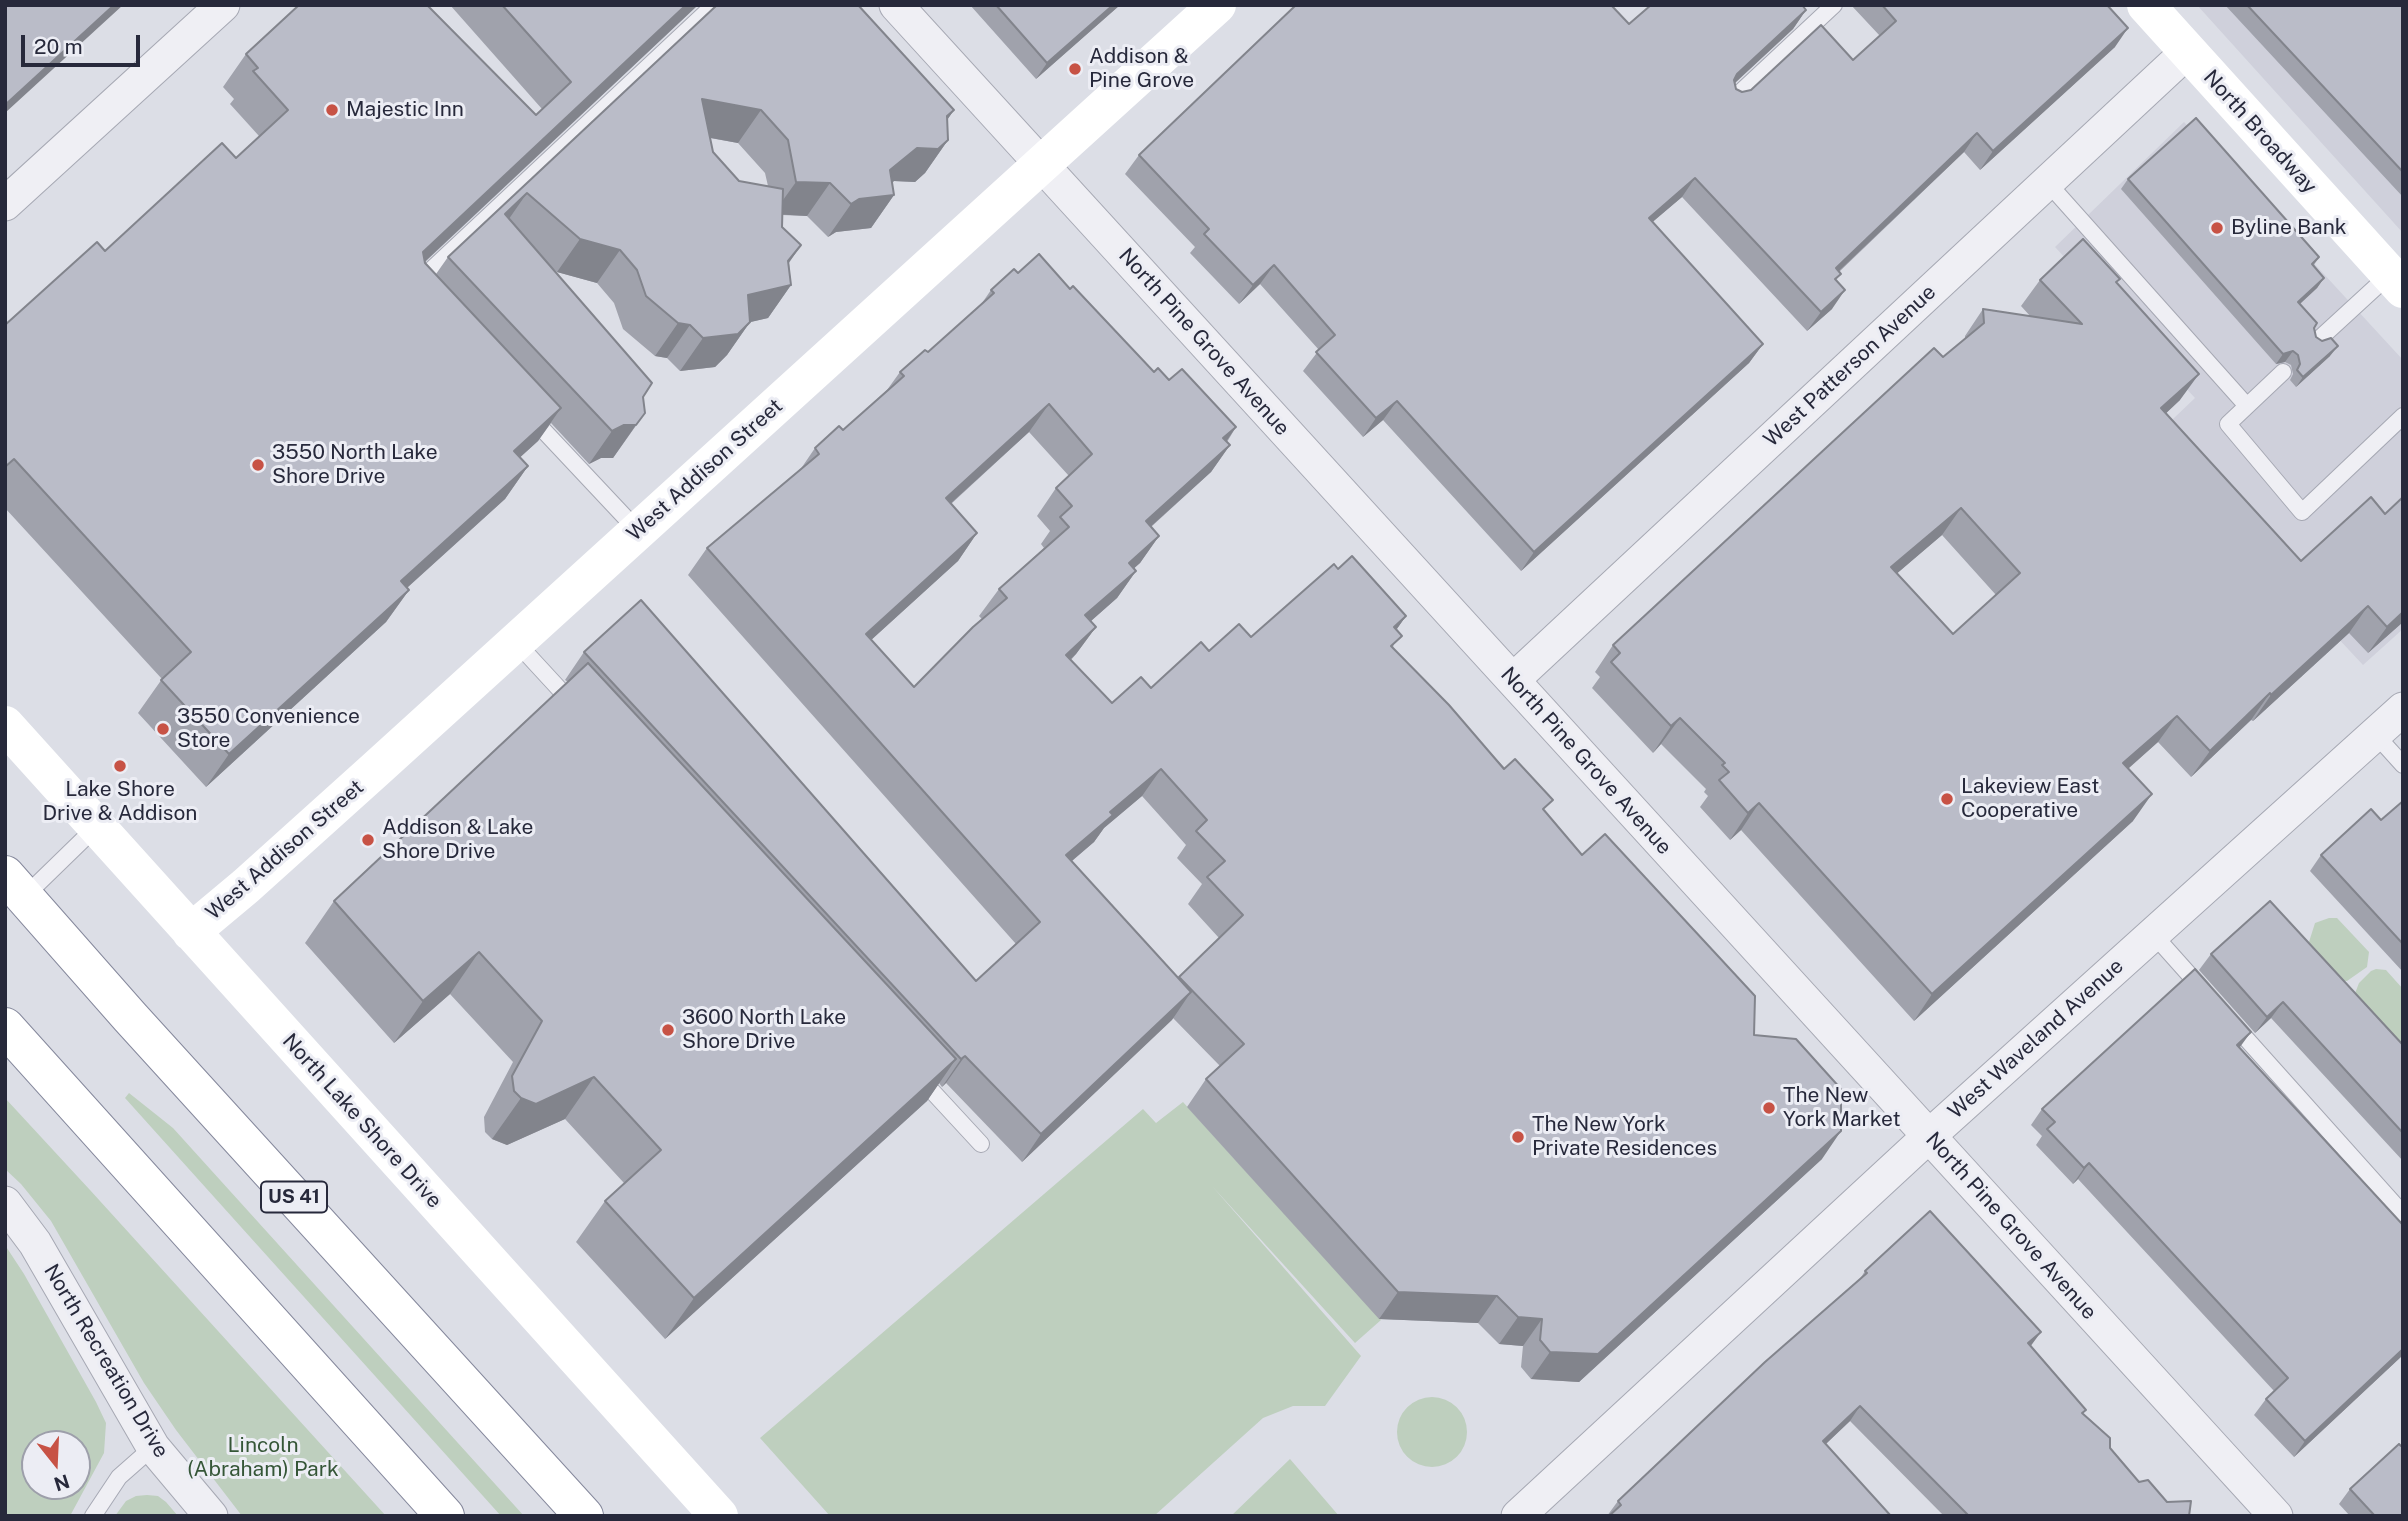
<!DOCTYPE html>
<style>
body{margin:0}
#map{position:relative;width:2408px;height:1521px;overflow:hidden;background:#dcdee6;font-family:"Public Sans",sans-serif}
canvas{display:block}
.frame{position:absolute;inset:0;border:7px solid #27293b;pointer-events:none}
.north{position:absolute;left:21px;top:1430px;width:70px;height:70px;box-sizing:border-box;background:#ecedf4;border:2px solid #9d9faa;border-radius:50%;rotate:162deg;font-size:19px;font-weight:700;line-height:28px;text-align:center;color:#27293b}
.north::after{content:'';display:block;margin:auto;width:24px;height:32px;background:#c75245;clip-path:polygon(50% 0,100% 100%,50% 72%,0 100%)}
.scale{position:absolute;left:21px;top:35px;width:119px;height:32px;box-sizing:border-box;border:4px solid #27293b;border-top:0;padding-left:9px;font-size:21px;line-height:24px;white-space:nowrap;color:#27293b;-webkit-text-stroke:5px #ecedf4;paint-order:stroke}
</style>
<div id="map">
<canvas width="2408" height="1521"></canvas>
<div class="frame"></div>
<div class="north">N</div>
<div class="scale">20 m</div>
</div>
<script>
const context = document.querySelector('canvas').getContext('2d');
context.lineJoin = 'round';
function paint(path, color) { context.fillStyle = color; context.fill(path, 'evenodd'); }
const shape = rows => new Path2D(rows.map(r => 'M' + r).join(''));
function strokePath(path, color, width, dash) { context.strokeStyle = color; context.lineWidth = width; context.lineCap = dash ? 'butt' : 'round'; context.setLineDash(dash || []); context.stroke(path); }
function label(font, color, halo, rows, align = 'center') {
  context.font = font + ' "Public Sans",sans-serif'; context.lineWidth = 6; context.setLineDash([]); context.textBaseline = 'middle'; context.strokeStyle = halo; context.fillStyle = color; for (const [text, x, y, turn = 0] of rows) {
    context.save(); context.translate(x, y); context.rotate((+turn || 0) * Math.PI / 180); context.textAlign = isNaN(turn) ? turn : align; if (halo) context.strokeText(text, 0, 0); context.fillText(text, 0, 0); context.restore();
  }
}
paint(shape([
 [2197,5,2403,5,2403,233],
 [2184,122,2403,360,2403,629,2363,665,2152,439,2195,398,2055,247]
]), '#cfd0db');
paint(shape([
 [2329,918,2337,918,2369,952,2367,967,2347,981,2342,981,2311,948,2309,942,2315,923],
 [2376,969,2386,970,2403,989,2403,1052,2354,996,2359,983,2371,971],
 [129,1093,173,1128,524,1516,501,1516,125,1098],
 [5,1098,90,1190,386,1516,242,1516,176,1430,144,1383,51,1221,21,1184,5,1169],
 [1183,1102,1381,1320,1355,1343,1212,1186,1361,1356,1325,1406,1293,1406,1263,1418,1154,1516,830,1516,760,1438,1143,1109,1156,1123],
 [5,1245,24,1274,96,1402,106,1423,104,1453,70,1516,5,1516],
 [77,1444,77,1486,35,1486,35,1444],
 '1397 1432a35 35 0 1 1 70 0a35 35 0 1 1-70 0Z',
 [1290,1459,1339,1516,1231,1516],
 [147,1495,158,1496,166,1502,178,1516,115,1516,126,1501,136,1496]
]), '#becfbe');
const lane = shape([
 [1731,101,1834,5],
 [2047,182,2247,406],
 [417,283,714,5],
 [2317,341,2390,274],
 [2283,372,2228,424,2302,512,2403,416],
 [530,416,638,531],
 [516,642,574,705],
 [2375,734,2403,765],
 [24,897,96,827],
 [2153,934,2203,990],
 [2234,1025,2403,1214],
 [920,1078,981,1144],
 [93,1516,119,1477,153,1447]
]);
const street = shape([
 [896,5,2276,1516],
 [5,204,223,5],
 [1513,680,2188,51],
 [5,1203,35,1243,153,1447,211,1516],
 [1518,1516,1929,1136,2403,709]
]);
const highway = shape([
 [5,875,130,1017,584,1516],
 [5,1027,445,1516]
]);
strokePath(lane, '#a6a8b3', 18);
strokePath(street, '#a6a8b3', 35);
strokePath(highway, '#85889c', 40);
strokePath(lane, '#efeff4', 16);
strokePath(street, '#efeff4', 33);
strokePath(shape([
 [2146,5,2403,289],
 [5,725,719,1516],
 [191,932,246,886,376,769,1217,5]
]), '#fff', 38);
strokePath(highway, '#fff', 38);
paint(shape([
 [450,5,698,5,425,262,436,274,448,257,717,5,954,110,947,120,948,140,925,173,915,182,894,181,892,183,894,195,871,228,836,232,828,237,807,216,782,215,782,227,801,245,789,263,791,285,768,318,750,322,727,355,715,367,680,371,667,358,655,356,623,329,614,303,597,283,557,272,551,267,643,397,645,413,613,458,601,458,589,464,551,423,538,441,520,457,528,466,505,499,407,588,409,590,386,622,206,787,138,713,162,679,5,508,5,325,105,251,236,158,259,136,230,104,234,99,223,87,246,54,536,115,542,109],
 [710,138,738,143,765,173,768,186,739,181,713,152],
 [970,5,1120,5,1036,79],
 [1851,5,2107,5,2115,47,1980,170,1964,152,1839,272,1841,274,1836,280,1832,309,1807,331,1682,197,1652,222,1763,344,1749,363,1521,571,1383,420,1363,437,1303,371,1319,350,1260,284,1239,304,1190,253,1195,247,1125,174,1139,155,1629,24,1806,10,1793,29,1735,83,1736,89,1742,92,1853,60,1880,36],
 [2225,5,2403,5,2403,197],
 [2128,179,2319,257,2314,265,2324,278,2317,288,2300,304,2314,328,2316,337,2330,356,2296,387,2290,380,2293,374,2291,365,2285,362,2276,364,2121,189],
 [1018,273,1070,289,1154,372,1169,380,1236,427,1227,442,1230,445,1211,472,1151,527,1159,536,1140,563,1134,568,1136,571,1117,598,1091,621,1096,627,1076,654,1071,660,1112,703,1151,688,1209,651,1251,637,1338,569,1406,616,1396,630,1393,648,1545,811,1582,855,1754,1035,1822,1159,1579,1382,1531,1379,1521,1367,1523,1346,1499,1344,1478,1323,1379,1319,1187,1107,1206,1079,1220,1066,1173,1018,1022,1162,946,1083,942,1087,939,1083,927,1101,665,1339,576,1242,605,1201,624,1183,565,1119,507,1145,492,1139,485,1132,484,1117,513,1062,450,994,394,1043,305,943,334,901,568,682,565,680,584,652,976,981,1016,944,688,575,707,548,800,470,815,448,843,430,887,390,900,372,928,352,980,306,991,290],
 [1029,432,1069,476,1056,488,1037,516,1050,531,1041,544,1044,548,999,589,979,616,982,619,914,687,871,640,958,561,977,533,951,504],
 [1142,796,1186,845,1177,858,1202,884,1188,904,1219,938,1178,978,1072,861,1094,842,1104,828],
 [2040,280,2117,283,2180,400,2166,413,2301,561,2403,622,2368,653,2349,633,2253,721,2251,720,2191,777,2158,742,2128,769,2133,821,1914,1021,1741,830,1730,840,1700,807,1708,796,1704,792,1706,789,1661,744,1653,753,1592,688,1600,677,1595,672,1613,645,1965,339,1965,336,1983,309,2031,317,2021,306],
 [1942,535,1996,595,1953,634,1897,573],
 [2403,801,2403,972,2310,871,2321,855,2381,820],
 [2211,954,2403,1045,2403,1161,2271,1018,2255,1033,2199,970],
 [2239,1048,2403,1225,2403,1355,2294,1457,2254,1415,2266,1399,2274,1391,2078,1179,2073,1184,2036,1145,2042,1136,2031,1125,2042,1109],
 [1865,1271,2031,1346,2086,1410,2083,1414,2110,1448,2139,1482,2167,1502,2189,1516,1944,1516,1850,1421,1826,1444,1891,1516,1607,1516,1618,1501,1860,1279],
 [2401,1446,2403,1516,2350,1516,2339,1504,2350,1489]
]), '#a0a2ac');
paint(shape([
 [114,5,123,5,5,113,5,105],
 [686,5,698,5,400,285,423,252],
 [1113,5,1120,5,1036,79,1047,63],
 [1806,10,1793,29,1724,93,1737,74],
 [2128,28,2115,47,1980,170,1993,151],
 [702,99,761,110,738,143,679,132],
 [954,110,931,143,948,140,925,173,915,182,894,181,874,197,894,195,871,228,836,232,828,237,851,204,890,170],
 [1977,133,1964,152,1822,287,1836,268],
 [1695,178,1682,197,1635,237,1649,218],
 [796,182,830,183,807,216,773,214],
 [527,193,504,226,505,214],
 [580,239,620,250,597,283,557,272],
 [801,245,778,278,791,285,768,318,725,328,748,295,788,261],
 [1274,265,1260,284,1239,304,1253,285],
 [2324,278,2317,288,2291,312,2298,302],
 [1845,290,1832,309,1807,331,1821,312],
 [750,322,727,355,715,367,680,371,703,338],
 [678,323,690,325,667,358,655,356],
 [1763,344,1749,363,1521,571,1534,552],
 [2338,346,2330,356,2296,387,2303,377],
 [2293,351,2285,362,2276,364,2283,354],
 [2199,374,2180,400,2143,435,2161,408],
 [1397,401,1383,420,1363,437,1376,418],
 [1049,404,1029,432,927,525,946,498],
 [561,408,538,441,491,484,514,451],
 [624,425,636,425,613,458,601,458,589,464,612,431],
 [1236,427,1217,455,1223,438],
 [1230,445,1211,472,1127,548,1146,521],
 [528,466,505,499,378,614,401,581],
 [1961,508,1942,535,1873,594,1891,567],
 [977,533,958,561,847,662,866,634],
 [1159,536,1140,563,1110,590,1129,563],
 [1136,571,1117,598,1066,643,1085,615],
 [409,590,386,622,206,787,229,754],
 [2368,606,2349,633,2253,721,2271,695],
 [2403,612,2403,622,2368,653,2387,627],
 [1406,616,1387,643,1394,627],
 [1096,627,1076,654,1047,682,1066,655],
 [2270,693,2251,720,2191,777,2210,751],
 [2177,716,2158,742,2105,789,2123,763],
 [1680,718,1661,744,1653,753,1671,726],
 [1161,769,1142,796,1104,828,1094,842,1047,882,1066,855,1110,812],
 [2152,794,2133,821,1914,1021,1932,994],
 [1759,803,1741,830,1730,840,1748,813],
 [479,952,450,994,394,1043,423,1001],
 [1191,992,1172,1020,1022,1162,1041,1134],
 [2283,1002,2271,1018,2255,1033,2267,1017],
 [2251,1032,2240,1047,2226,1061,2237,1045],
 [965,1056,946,1083,942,1087,961,1059],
 [956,1059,927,1101,665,1339,694,1298],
 [594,1077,565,1119,507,1145,492,1139,521,1098],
 [1841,1131,1822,1159,1579,1382,1531,1379,1550,1352],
 [2089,1163,2078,1179,2073,1184,2084,1168],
 [1398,1292,1497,1296,1478,1323,1379,1319],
 [1518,1317,1542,1319,1523,1346,1499,1344],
 [2041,1332,2030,1347,2028,1343],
 [2403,1349,2403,1355,2294,1457,2305,1441],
 [1860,1406,1850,1421,1813,1456,1823,1441]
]), '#82848c');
const building = shape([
 [5,5,114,5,5,105,5,5],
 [299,5,427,5,536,115,571,82,502,5,686,5,423,252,425,263,561,408,514,451,528,466,401,581,409,590,229,754,161,680,191,652,14,459,5,467,5,325,97,242,105,251,222,143,236,158,288,110,253,71,258,68,246,54,299,5],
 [717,5,858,5,954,110,947,116,948,140,938,149,917,148,890,170,894,195,859,199,851,204,830,183,796,182,788,140,761,110,702,99,713,152,739,181,783,189,782,227,801,245,788,261,791,285,748,295,750,322,738,334,703,338,690,325,678,323,646,296,637,270,620,250,580,239,527,193,505,214,652,383,643,397,645,413,636,425,624,425,612,431,448,257,717,5],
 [996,5,1113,5,1047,63,996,5],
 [1296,5,1611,5,1629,24,1651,5,1802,5,1806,10,1737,74,1734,80,1736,89,1742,92,1751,90,1821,25,1853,60,1896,21,1882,5,2107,5,2128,28,1993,151,1977,133,1836,268,1841,274,1835,279,1845,290,1821,312,1695,178,1649,218,1763,344,1534,552,1397,401,1376,418,1316,352,1335,335,1274,265,1253,285,1204,234,1209,229,1139,155,1296,5],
 [2247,5,2403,5,2403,172,2247,5],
 [2196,118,2319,257,2312,264,2324,278,2298,302,2317,323,2314,328,2316,337,2322,341,2331,338,2338,346,2303,377,2297,370,2300,364,2298,355,2293,351,2283,354,2128,179,2196,118],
 [2083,239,2120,279,2116,282,2199,374,2161,408,2301,561,2371,497,2385,514,2403,497,2403,612,2387,627,2368,606,2271,695,2270,693,2210,751,2177,716,2123,763,2152,794,1932,994,1759,803,1748,813,1719,780,1729,772,1722,765,1725,763,1680,718,1671,726,1611,662,1620,653,1613,645,1934,348,1943,357,1984,323,1983,309,2082,324,2040,280,2083,239],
 [1961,508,2020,573,1953,634,1891,567,1961,508],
 [1039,254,1070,289,1073,286,1154,372,1158,368,1169,380,1182,369,1236,427,1223,438,1230,445,1146,521,1159,536,1129,563,1136,571,1085,615,1096,627,1066,655,1112,703,1141,677,1151,688,1201,642,1209,651,1239,624,1251,637,1334,564,1338,569,1352,556,1406,616,1394,627,1402,636,1391,646,1449,705,1504,769,1515,759,1553,800,1543,809,1582,855,1605,834,1755,996,1754,1035,1796,1039,1841,1089,1841,1131,1598,1354,1550,1352,1540,1340,1542,1319,1518,1317,1497,1296,1398,1292,1206,1079,1244,1044,1179,977,1243,915,1207,877,1225,861,1196,831,1207,820,1161,769,1110,812,1113,815,1066,855,1191,992,1041,1134,965,1056,961,1059,584,652,641,600,976,981,1040,922,707,548,819,454,815,448,839,426,843,430,904,376,900,372,925,350,928,352,994,293,991,290,1014,269,1018,273,1039,254],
 [1049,404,1092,454,1056,488,1072,506,1060,517,1069,527,999,589,1007,598,973,627,914,687,866,634,977,533,946,498,1049,404],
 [588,663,956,1059,694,1298,605,1201,661,1150,594,1077,536,1104,521,1098,514,1091,512,1076,542,1021,479,952,423,1001,334,901,588,663],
 [2403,801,2403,944,2321,855,2371,809,2381,820,2403,801],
 [2270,901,2403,1045,2403,1133,2283,1002,2267,1017,2211,954,2270,901],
 [2195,969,2251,1032,2237,1045,2403,1225,2403,1349,2305,1441,2266,1399,2288,1378,2089,1163,2084,1168,2047,1129,2055,1122,2042,1109,2195,969],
 [1930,1211,2041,1332,2028,1343,2086,1410,2082,1413,2110,1438,2110,1448,2139,1482,2148,1480,2167,1502,2191,1501,2189,1516,1969,1516,1860,1406,1823,1441,1891,1516,1609,1516,1621,1505,1618,1501,1765,1362,1867,1273,1865,1271,1930,1211],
 [2399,1444,2401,1446,2403,1445,2403,1516,2375,1516,2350,1489,2399,1444]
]);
paint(building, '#babcc8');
strokePath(building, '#82848c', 2);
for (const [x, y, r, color] of [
 [1075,69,7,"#c75245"],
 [332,110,7,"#c75245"],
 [2217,228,7,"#c75245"],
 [258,465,7,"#c75245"],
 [163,729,7,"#c75245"],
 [120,766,7,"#c75245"],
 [1947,799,7,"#c75245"],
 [368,840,7,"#c75245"],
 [668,1030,7,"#c75245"],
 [1769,1108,7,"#c75245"],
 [1518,1137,7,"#c75245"]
]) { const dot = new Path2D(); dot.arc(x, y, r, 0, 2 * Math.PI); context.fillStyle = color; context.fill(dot); strokePath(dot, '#ecedf4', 2.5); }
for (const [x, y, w] of [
 [294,1197,66]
]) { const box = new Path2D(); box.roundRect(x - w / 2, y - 15.5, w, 31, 5); context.fillStyle = '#ecedf4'; context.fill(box); strokePath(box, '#27293b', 2); }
label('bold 19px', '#27293b', null, [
 ["US 41",294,1197]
]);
label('21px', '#27293b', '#ecedf4', [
 ["Addison &",1089,57],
 ["Pine Grove",1089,81],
 ["Majestic Inn",346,110],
 ["Byline Bank",2231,228],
 ["3550 North Lake",272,453],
 ["Shore Drive",272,477],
 ["3550 Convenience",177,717],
 ["Store",177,741],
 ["Lakeview East",1961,787],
 ["Cooperative",1961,811],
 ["Lake Shore",120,790,"center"],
 ["Drive & Addison",120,814,"center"],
 ["Addison & Lake",382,828],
 ["Shore Drive",382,852],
 ["3600 North Lake",682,1018],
 ["Shore Drive",682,1042],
 ["The New",1783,1096],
 ["York Market",1783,1120],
 ["The New York",1532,1125],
 ["Private Residences",1532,1149]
], 'left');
label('21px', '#27293b', '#ecedf4', [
 ["North Broadway",2260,132,48],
 ["North Pine Grove Avenue",1204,342,48],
 ["West Patterson Avenue",1850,366,-43],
 ["West Addison Street",705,470,-42],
 ["North Pine Grove Avenue",1586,761,48],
 ["West Addison Street",285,850,-41],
 ["West Waveland Avenue",2036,1039,-42],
 ["North Lake Shore Drive",362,1121,48],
 ["North Pine Grove Avenue",2011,1226,48],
 ["North Recreation Drive",106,1361,59]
]);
label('21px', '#355637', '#ecedf4', [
 ["Lincoln",263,1446],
 ["(Abraham) Park",263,1470]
]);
</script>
